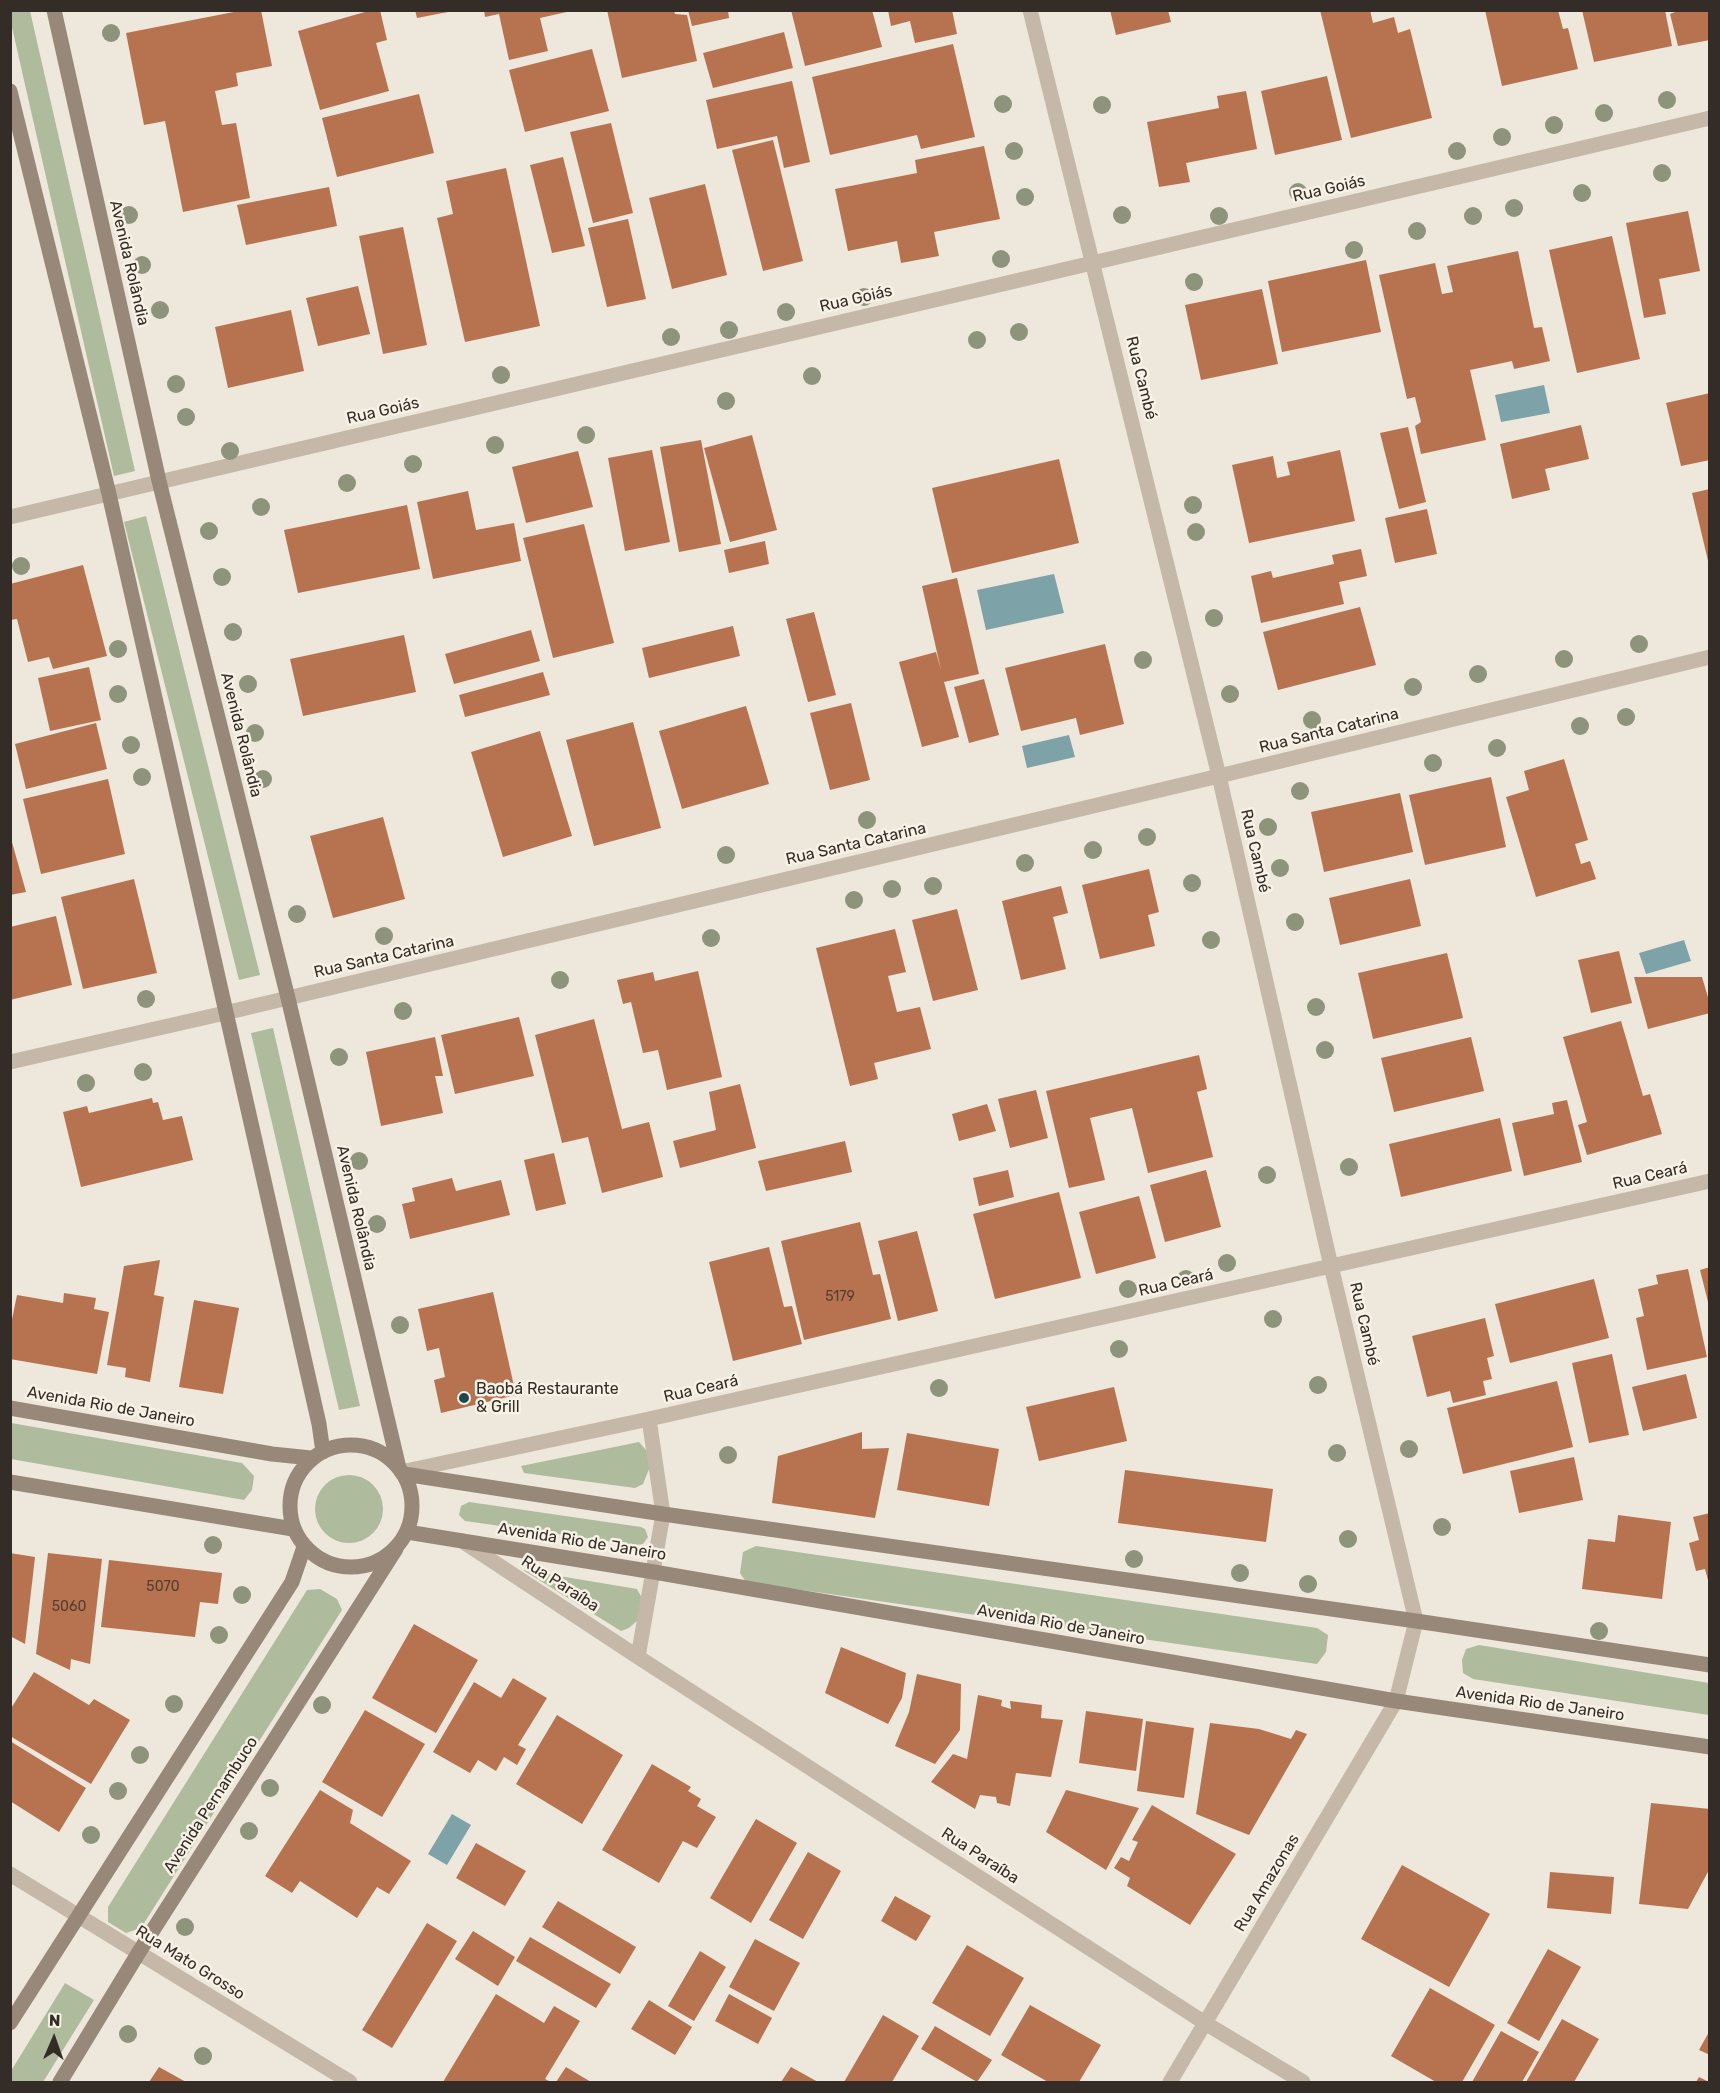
<!DOCTYPE html>
<meta charset="utf-8">
<style>
body{margin:0}
#map{position:relative;width:1720px;height:2093px;overflow:hidden;background:#eee7db;font-family:Rubik,sans-serif}
canvas{display:block}
.frame{position:absolute;inset:0;border:12px solid #332c27;pointer-events:none}
.north{position:absolute;left:24px;top:2009px;width:60px;height:60px;-webkit-text-stroke:4px #f7f1e6;paint-order:stroke;rotate:2deg;font-size:16px;font-weight:700;line-height:24px;text-align:center;color:#332c27}
.north::after{content:'';display:block;margin:auto;width:21px;height:27px;background:#332c27;clip-path:polygon(50% 0,100% 100%,50% 72%,0 100%)}
</style>
<div id="map">
<canvas width="1720" height="2093"></canvas>
<div class="frame"></div>
<div class="north">N</div>
</div>
<script>
const context = document.querySelector('canvas').getContext('2d');
context.lineJoin = 'round';
function paint(path, color) { context.fillStyle = color; context.fill(path, 'evenodd'); }
const shape = rows => new Path2D(rows.map(r => 'M' + r).join(''));
function strokePath(path, color, width, dash) { context.strokeStyle = color; context.lineWidth = width; context.lineCap = dash ? 'butt' : 'round'; context.setLineDash(dash || []); context.stroke(path); }
function label(font, color, halo, rows, align = 'center') {
  context.font = font + ' Rubik,sans-serif'; context.lineWidth = 5; context.setLineDash([]); context.textBaseline = 'middle'; context.strokeStyle = halo; context.fillStyle = color; for (const [text, x, y, turn = 0] of rows) {
    context.save(); context.translate(x, y); context.rotate((+turn || 0) * Math.PI / 180); context.textAlign = isNaN(turn) ? turn : align; if (halo) context.strokeText(text, 0, 0); context.fillText(text, 0, 0); context.restore();
  }
}
paint(shape([
 [10,11,30,11,135,471,114,476,11,23],
 [146,516,260,975,239,980,124,522],
 [273,1028,360,1406,339,1410,251,1033],
 [11,1423,242,1463,254,1476,252,1490,244,1500,11,1459],
 [639,1442,646,1450,651,1464,643,1484,635,1488,524,1473,521,1466],
 '315 1509a34 34 0 1 1 68 0a34 34 0 1 1-68 0Z',
 [469,1502,641,1527,645,1529,648,1537,643,1544,636,1545,465,1521,459,1515,461,1506],
 [756,1546,1317,1628,1328,1635,1326,1652,1317,1664,746,1582,740,1573,743,1552],
 [523,1570,637,1589,644,1602,639,1619,629,1628,621,1631],
 [320,1589,337,1599,342,1610,141,1928,126,1933,108,1922,108,1907,307,1590],
 [1479,1645,1709,1683,1709,1715,1473,1679,1463,1673,1462,1660,1466,1649],
 [65,1983,94,2000,43,2082,11,2082,11,2071]
]), '#aebb9d');
paint(shape([
 [1544,385,1550,413,1501,422,1495,395],
 [1054,574,1064,613,986,630,977,590],
 [1069,735,1075,757,1027,768,1022,746],
 [1684,940,1691,961,1646,974,1639,953],
 [452,1814,471,1825,447,1865,428,1854]
]), '#7da2a8');
paint(shape([
 [244,10,261,10,272,66,236,73,238,86,215,91,222,125,236,123,250,198,183,212,165,121,144,125,126,33],
 [372,10,380,10,387,40,376,43,389,91,320,110,298,31],
 [415,10,448,10,448,12,417,18],
 [484,10,571,10,571,11,540,18,548,51,509,60,499,14,485,17],
 [607,10,674,10,675,14,687,15,697,61,622,78],
 [688,10,728,10,729,18,692,26],
 [791,10,872,10,882,47,805,66],
 [888,10,952,10,957,34,915,43,910,21,891,26],
 [1110,10,1168,10,1171,22,1116,35],
 [1320,10,1370,10,1373,23,1394,17,1398,33,1410,29,1432,118,1351,138],
 [1485,10,1558,10,1563,29,1568,28,1578,69,1502,86],
 [1582,10,1665,10,1672,46,1594,62],
 [1680,10,1710,10,1710,40,1678,46,1670,14],
 [784,32,793,68,713,88,703,53],
 [953,44,975,137,921,149,917,135,830,155,812,77],
 [592,49,609,111,525,132,509,70],
 [1327,76,1342,140,1275,155,1261,91],
 [792,81,810,162,784,168,777,136,717,149,706,100],
 [1246,91,1257,149,1186,163,1190,182,1159,187,1147,122,1219,108,1217,96],
 [419,94,434,153,337,177,322,118],
 [611,123,633,213,593,223,570,132],
 [773,140,803,261,763,271,732,150],
 [984,146,1000,219,934,232,939,256,901,263,897,241,848,251,835,189,917,173,915,160],
 [563,157,585,246,552,253,530,165],
 [506,168,540,326,465,342,437,218,453,214,446,181],
 [705,184,727,275,672,289,649,198],
 [329,187,337,226,246,245,237,205],
 [1688,211,1700,271,1659,279,1666,314,1644,318,1626,223],
 [628,219,646,299,607,307,588,228],
 [403,227,427,345,383,354,359,236],
 [1612,236,1640,359,1577,373,1549,250],
 [1518,251,1534,328,1542,327,1550,361,1514,369,1512,361,1470,370,1486,440,1421,454,1415,426,1421,422,1415,397,1407,399,1379,275,1435,263,1442,294,1453,292,1447,266],
 [1366,260,1381,332,1282,352,1268,281],
 [358,286,370,334,318,346,306,298],
 [1262,289,1278,364,1201,380,1185,305],
 [291,310,304,371,228,388,215,327],
 [1710,393,1710,460,1681,466,1666,403],
 [1581,425,1589,459,1545,469,1550,490,1512,499,1500,444],
 [1408,427,1426,502,1399,509,1380,433],
 [752,435,777,530,730,542,704,448],
 [701,440,721,544,679,552,660,447],
 [652,450,670,542,625,551,608,458],
 [1340,450,1355,521,1249,543,1232,465,1273,456,1277,478,1290,475,1287,462],
 [578,451,593,507,526,523,512,467],
 [1059,459,1079,543,952,573,932,488],
 [1710,489,1710,565,1709,565,1692,493],
 [468,491,476,530,514,523,521,561,433,579,417,502],
 [407,505,420,569,298,593,284,530],
 [1427,509,1437,554,1395,563,1385,518],
 [584,524,614,643,553,658,523,538],
 [765,541,769,564,729,573,724,550],
 [1361,549,1367,576,1339,582,1344,604,1261,623,1251,576,1271,571,1273,578,1334,564,1332,555],
 [83,565,107,656,53,669,49,657,28,662,17,619,10,620,10,584],
 [957,578,979,674,944,682,959,737,922,747,899,662,936,652,941,670,922,586],
 [1360,607,1376,665,1278,690,1263,632],
 [814,612,836,695,808,702,786,619],
 [733,626,740,656,649,678,642,648],
 [531,630,540,661,454,684,445,654],
 [404,635,416,692,303,716,290,659],
 [1105,644,1124,724,1080,735,1076,718,1021,731,1005,668],
 [89,667,101,720,50,731,38,678],
 [543,672,550,695,465,717,459,695],
 [984,679,999,735,969,743,954,687],
 [851,703,870,780,830,790,810,713],
 [746,706,769,784,682,809,659,731],
 [633,722,661,828,594,846,566,740],
 [96,723,107,769,26,789,15,744],
 [540,731,572,836,503,857,471,752],
 [1564,759,1588,840,1575,844,1581,864,1590,861,1596,879,1536,897,1506,797,1529,790,1524,771],
 [1491,777,1506,847,1425,865,1409,795],
 [108,779,125,854,41,874,23,799],
 [1400,793,1413,852,1324,872,1311,812],
 [383,817,405,899,333,918,310,836],
 [10,835,26,892,10,895],
 [1149,869,1159,912,1148,915,1155,946,1100,959,1082,885],
 [134,879,157,973,83,989,61,897],
 [1410,879,1421,926,1340,945,1329,898],
 [1061,886,1068,913,1053,917,1066,969,1021,980,1002,901],
 [957,909,978,990,933,1001,912,920],
 [56,916,72,985,10,1000,10,927],
 [895,929,906,972,888,976,897,1012,920,1007,931,1049,874,1063,878,1079,850,1086,816,948],
 [1619,951,1632,1003,1591,1013,1578,960],
 [1447,953,1463,1018,1373,1039,1358,973],
 [698,971,722,1077,667,1090,658,1050,643,1053,631,1002,623,1004,617,980,653,972,655,981],
 [1634,977,1702,977,1710,1004,1710,1013,1648,1029],
 [519,1017,534,1076,455,1094,441,1035],
 [594,1019,622,1129,649,1122,663,1177,602,1193,588,1137,562,1143,535,1035],
 [1621,1021,1643,1096,1650,1094,1662,1134,1587,1155,1578,1125,1587,1122,1563,1037],
 [435,1037,443,1076,435,1076,443,1113,381,1126,366,1052],
 [1471,1037,1484,1091,1394,1112,1381,1058],
 [1199,1055,1207,1089,1197,1092,1213,1157,1148,1173,1132,1108,1090,1118,1105,1180,1069,1188,1046,1091],
 [740,1084,756,1148,680,1168,673,1141,716,1130,709,1092],
 [1036,1090,1048,1138,1010,1148,998,1099],
 [152,1098,153,1103,158,1102,163,1120,182,1116,193,1160,81,1187,63,1112,87,1106,89,1113],
 [1567,1100,1582,1162,1524,1176,1512,1123,1554,1114,1552,1103],
 [987,1104,996,1131,959,1141,952,1114],
 [1500,1118,1512,1171,1401,1197,1389,1144],
 [845,1141,852,1172,766,1191,758,1161],
 [554,1153,566,1204,536,1211,524,1160],
 [1008,1170,1014,1197,979,1206,973,1178],
 [1206,1170,1221,1227,1165,1242,1150,1185],
 [452,1178,456,1191,501,1180,510,1215,410,1239,402,1204,415,1201,412,1188],
 [1059,1192,1081,1278,995,1299,973,1214],
 [1139,1196,1156,1258,1096,1274,1079,1212],
 [860,1222,873,1275,880,1274,891,1319,804,1340,781,1241],
 [917,1231,938,1311,898,1321,878,1241],
 [769,1247,784,1307,792,1306,802,1344,733,1361,709,1262],
 [160,1260,154,1295,164,1297,150,1382,125,1377,126,1368,107,1365,124,1266],
 [1710,1267,1710,1305,1709,1306,1700,1270],
 [1688,1269,1707,1357,1647,1370,1636,1318,1644,1316,1638,1289,1658,1284,1656,1275],
 [1594,1279,1609,1338,1510,1363,1495,1304],
 [493,1292,516,1395,441,1413,434,1380,445,1377,439,1348,427,1351,418,1309],
 [64,1293,96,1298,94,1309,109,1312,97,1374,10,1359,10,1329,17,1295,63,1303],
 [194,1300,239,1308,223,1394,179,1387],
 [1485,1318,1494,1356,1487,1358,1492,1379,1483,1381,1486,1395,1453,1403,1450,1391,1427,1397,1412,1336],
 [1612,1354,1629,1435,1589,1443,1572,1363],
 [1686,1374,1697,1418,1643,1431,1632,1387],
 [1557,1381,1573,1447,1463,1474,1447,1408],
 [1114,1387,1127,1441,1039,1461,1026,1407],
 [862,1432,862,1449,889,1448,875,1518,772,1503,778,1456],
 [907,1433,999,1449,989,1506,897,1490],
 [1574,1457,1583,1500,1519,1513,1510,1471],
 [1125,1470,1273,1489,1266,1542,1118,1523],
 [1710,1513,1710,1583,1709,1584,1705,1569,1696,1571,1689,1543,1699,1540,1693,1517],
 [1618,1515,1671,1522,1662,1599,1582,1589,1588,1539,1615,1542],
 [10,1553,35,1557,25,1644,10,1636],
 [48,1553,102,1559,90,1664,71,1659,70,1670,36,1654],
 [109,1560,222,1573,218,1604,200,1602,195,1637,101,1627],
 [414,1624,478,1660,436,1733,372,1698],
 [841,1647,906,1673,902,1698,888,1724,825,1693],
 [34,1672,89,1705,94,1699,130,1720,91,1784,10,1736,10,1710],
 [917,1674,961,1684,960,1730,935,1764,895,1746,909,1712],
 [513,1678,547,1698,518,1745,526,1749,517,1765,504,1757,496,1771,478,1760,470,1773,433,1752,474,1682,501,1698],
 [978,1695,1002,1700,1001,1706,1011,1709,1010,1701,1042,1705,1041,1718,1063,1720,1051,1777,1016,1773,1010,1806,997,1803,996,1797,980,1795,975,1809,931,1782,953,1754,967,1759],
 [365,1710,425,1744,382,1817,322,1782],
 [1086,1711,1143,1719,1136,1771,1079,1763],
 [557,1715,623,1755,582,1824,516,1784],
 [1146,1721,1194,1728,1184,1798,1137,1791],
 [1210,1723,1259,1729,1291,1739,1296,1730,1307,1734,1249,1835,1196,1814],
 [10,1741,86,1788,59,1832,10,1801],
 [652,1764,691,1787,688,1791,701,1799,697,1806,716,1817,697,1848,683,1841,659,1883,602,1850],
 [320,1790,353,1810,350,1823,411,1861,389,1894,377,1887,357,1918,300,1881,292,1893,265,1876],
 [1066,1790,1139,1808,1106,1870,1046,1832],
 [1651,1803,1710,1809,1710,1868,1688,1909,1639,1904],
 [1152,1805,1236,1854,1190,1925,1127,1886,1130,1878,1114,1868,1121,1857,1129,1861,1138,1842,1132,1840],
 [756,1819,797,1843,751,1923,710,1898],
 [476,1843,526,1871,505,1906,456,1878],
 [808,1852,841,1871,803,1939,769,1920],
 [1402,1865,1490,1914,1449,1987,1361,1939],
 [1550,1872,1614,1877,1611,1914,1547,1908],
 [895,1896,931,1916,916,1941,881,1921],
 [558,1901,636,1947,620,1974,542,1927],
 [427,1923,457,1941,392,2048,362,2030],
 [473,1931,515,1957,498,1986,455,1959],
 [530,1937,611,1984,596,2008,516,1961],
 [755,1939,800,1963,774,2011,729,1987],
 [967,1945,1024,1978,990,2036,932,2003],
 [1548,1949,1581,1967,1539,2041,1507,2023],
 [700,1951,726,1967,694,2021,668,2006],
 [1430,1988,1495,2025,1462,2082,1436,2082,1391,2056],
 [496,1994,544,2023,554,2006,580,2021,545,2079,551,2082,443,2082],
 [729,1994,772,2018,758,2044,715,2021],
 [649,2000,692,2027,675,2055,631,2029],
 [1030,2005,1101,2045,1079,2082,1048,2082,1001,2055],
 [883,2015,919,2036,892,2082,844,2082],
 [1562,2019,1599,2039,1574,2082,1526,2082],
 [935,2026,992,2060,977,2082,921,2049],
 [1710,2030,1710,2055,1699,2050],
 [1501,2031,1539,2052,1522,2082,1472,2082],
 [159,2067,186,2082,149,2082],
 [566,2067,591,2082,556,2082],
 [791,2067,818,2082,781,2082],
 [1699,2077,1709,2082,1696,2082]
]), '#b77350');
strokePath(shape([
 [1030,10,1219,776,1331,1266,1416,1621,1396,1701,1170,2082],
 [10,517,1710,118],
 [10,1062,225,1013,1219,776,1710,657],
 [401,1472,649,1419,1710,1181],
 [462,1541,638,1657,1205,2023,1303,2082],
 [638,1657,663,1514,649,1419],
 [10,1874,350,2082]
]), '#c5b8a8', 15);
strokePath(shape([
 [54,10,159,481,288,998,399,1468],
 [10,91,109,494,319,1424,323,1452],
 [10,1408,272,1454,311,1458],
 '290 1506a61 61 0 1 1 122 0a61 61 0 1 1-122 0Z',
 [404,1474,663,1514,1416,1621,1710,1665],
 [10,1482,293,1529],
 [407,1532,654,1572,1396,1701,1710,1747],
 [10,2023,292,1582,304,1547],
 [60,2082,139,1952,396,1549]
]), '#98887a', 15);
context.fillStyle = '#8e937c';
for (const [x, y] of [
 [111,33],
 [1667,100],
 [1003,104],
 [1102,105],
 [1604,113],
 [1554,125],
 [1502,137],
 [1014,151],
 [1457,151],
 [1662,173],
 [1298,192],
 [1582,193],
 [1025,197],
 [1514,208],
 [129,215],
 [1122,215],
 [1219,216],
 [1473,216],
 [1417,231],
 [1354,250],
 [1001,259],
 [142,265],
 [1194,282],
 [864,297],
 [160,310],
 [786,312],
 [729,330],
 [1019,332],
 [671,337],
 [977,340],
 [501,375],
 [812,376],
 [176,384],
 [726,401],
 [186,417],
 [586,435],
 [495,445],
 [230,451],
 [413,464],
 [347,483],
 [1193,505],
 [261,507],
 [209,531],
 [1196,532],
 [21,566],
 [222,577],
 [1214,618],
 [233,632],
 [1639,644],
 [118,649],
 [1564,659],
 [1143,660],
 [1478,674],
 [248,684],
 [1413,687],
 [118,694],
 [1230,694],
 [1626,717],
 [1312,720],
 [1580,726],
 [255,733],
 [131,745],
 [1497,748],
 [1433,763],
 [142,777],
 [263,779],
 [1300,791],
 [867,820],
 [1268,827],
 [1147,837],
 [1093,850],
 [726,855],
 [1025,863],
 [1280,868],
 [1192,883],
 [933,886],
 [892,889],
 [854,900],
 [297,914],
 [1295,922],
 [384,936],
 [711,938],
 [1211,940],
 [560,980],
 [146,999],
 [1316,1007],
 [403,1011],
 [1325,1050],
 [339,1057],
 [143,1072],
 [86,1083],
 [359,1161],
 [1349,1167],
 [1267,1175],
 [377,1224],
 [1227,1263],
 [1186,1279],
 [1128,1289],
 [1273,1319],
 [400,1325],
 [1119,1349],
 [1318,1385],
 [939,1388],
 [1409,1449],
 [1337,1453],
 [728,1455],
 [1442,1527],
 [1348,1539],
 [213,1545],
 [1134,1559],
 [1240,1573],
 [1308,1584],
 [242,1595],
 [1599,1631],
 [219,1635],
 [174,1704],
 [322,1705],
 [140,1755],
 [270,1788],
 [118,1791],
 [249,1831],
 [91,1835],
 [185,1927],
 [128,2034],
 [203,2056]
]) { context.beginPath(); context.arc(x, y, 9, 0, 2 * Math.PI); context.fill(); }
for (const [x, y, r, color] of [
 [464,1398,6,"#22484f"]
]) { const dot = new Path2D(); dot.arc(x, y, r, 0, 2 * Math.PI); context.fillStyle = color; context.fill(dot); strokePath(dot, '#f7f1e6', 2); }
label('14px', '#543e31', null, [
 ["5179",840,1297],
 ["5070",163,1587],
 ["5060",69,1607]
]);
label('16px', '#332c27', '#f7f1e6', [
 ["Rua Goiás",1329,189,-13],
 ["Avenida Rolândia",129,263,77],
 ["Rua Goiás",856,299,-13],
 ["Rua Cambé",1141,378,76],
 ["Rua Goiás",383,411,-13],
 ["Rua Santa Catarina",1329,731,-14],
 ["Avenida Rolândia",241,735,76],
 ["Rua Santa Catarina",856,844,-13],
 ["Rua Cambé",1255,851,77],
 ["Rua Santa Catarina",384,957,-13],
 ["Rua Ceará",1650,1176,-13],
 ["Avenida Rolândia",356,1208,77],
 ["Rua Ceará",1176,1283,-13],
 ["Rua Cambé",1364,1324,77],
 ["Rua Ceará",701,1389,-13],
 ["Avenida Rio de Janeiro",111,1407,10],
 ["Avenida Rio de Janeiro",582,1542,9],
 ["Rua Paraíba",560,1584,33],
 ["Avenida Rio de Janeiro",1061,1625,10],
 ["Avenida Rio de Janeiro",1540,1704,8],
 ["Avenida Pernambuco",211,1805,-57],
 ["Rua Paraíba",980,1856,33],
 ["Rua Amazonas",1267,1883,-59],
 ["Rua Mato Grosso",190,1963,32]
]);
label('16px', '#332c27', '#f7f1e6', [
 ["Baobá Restaurante",476,1389],
 ["& Grill",476,1407]
], 'left');
</script>
